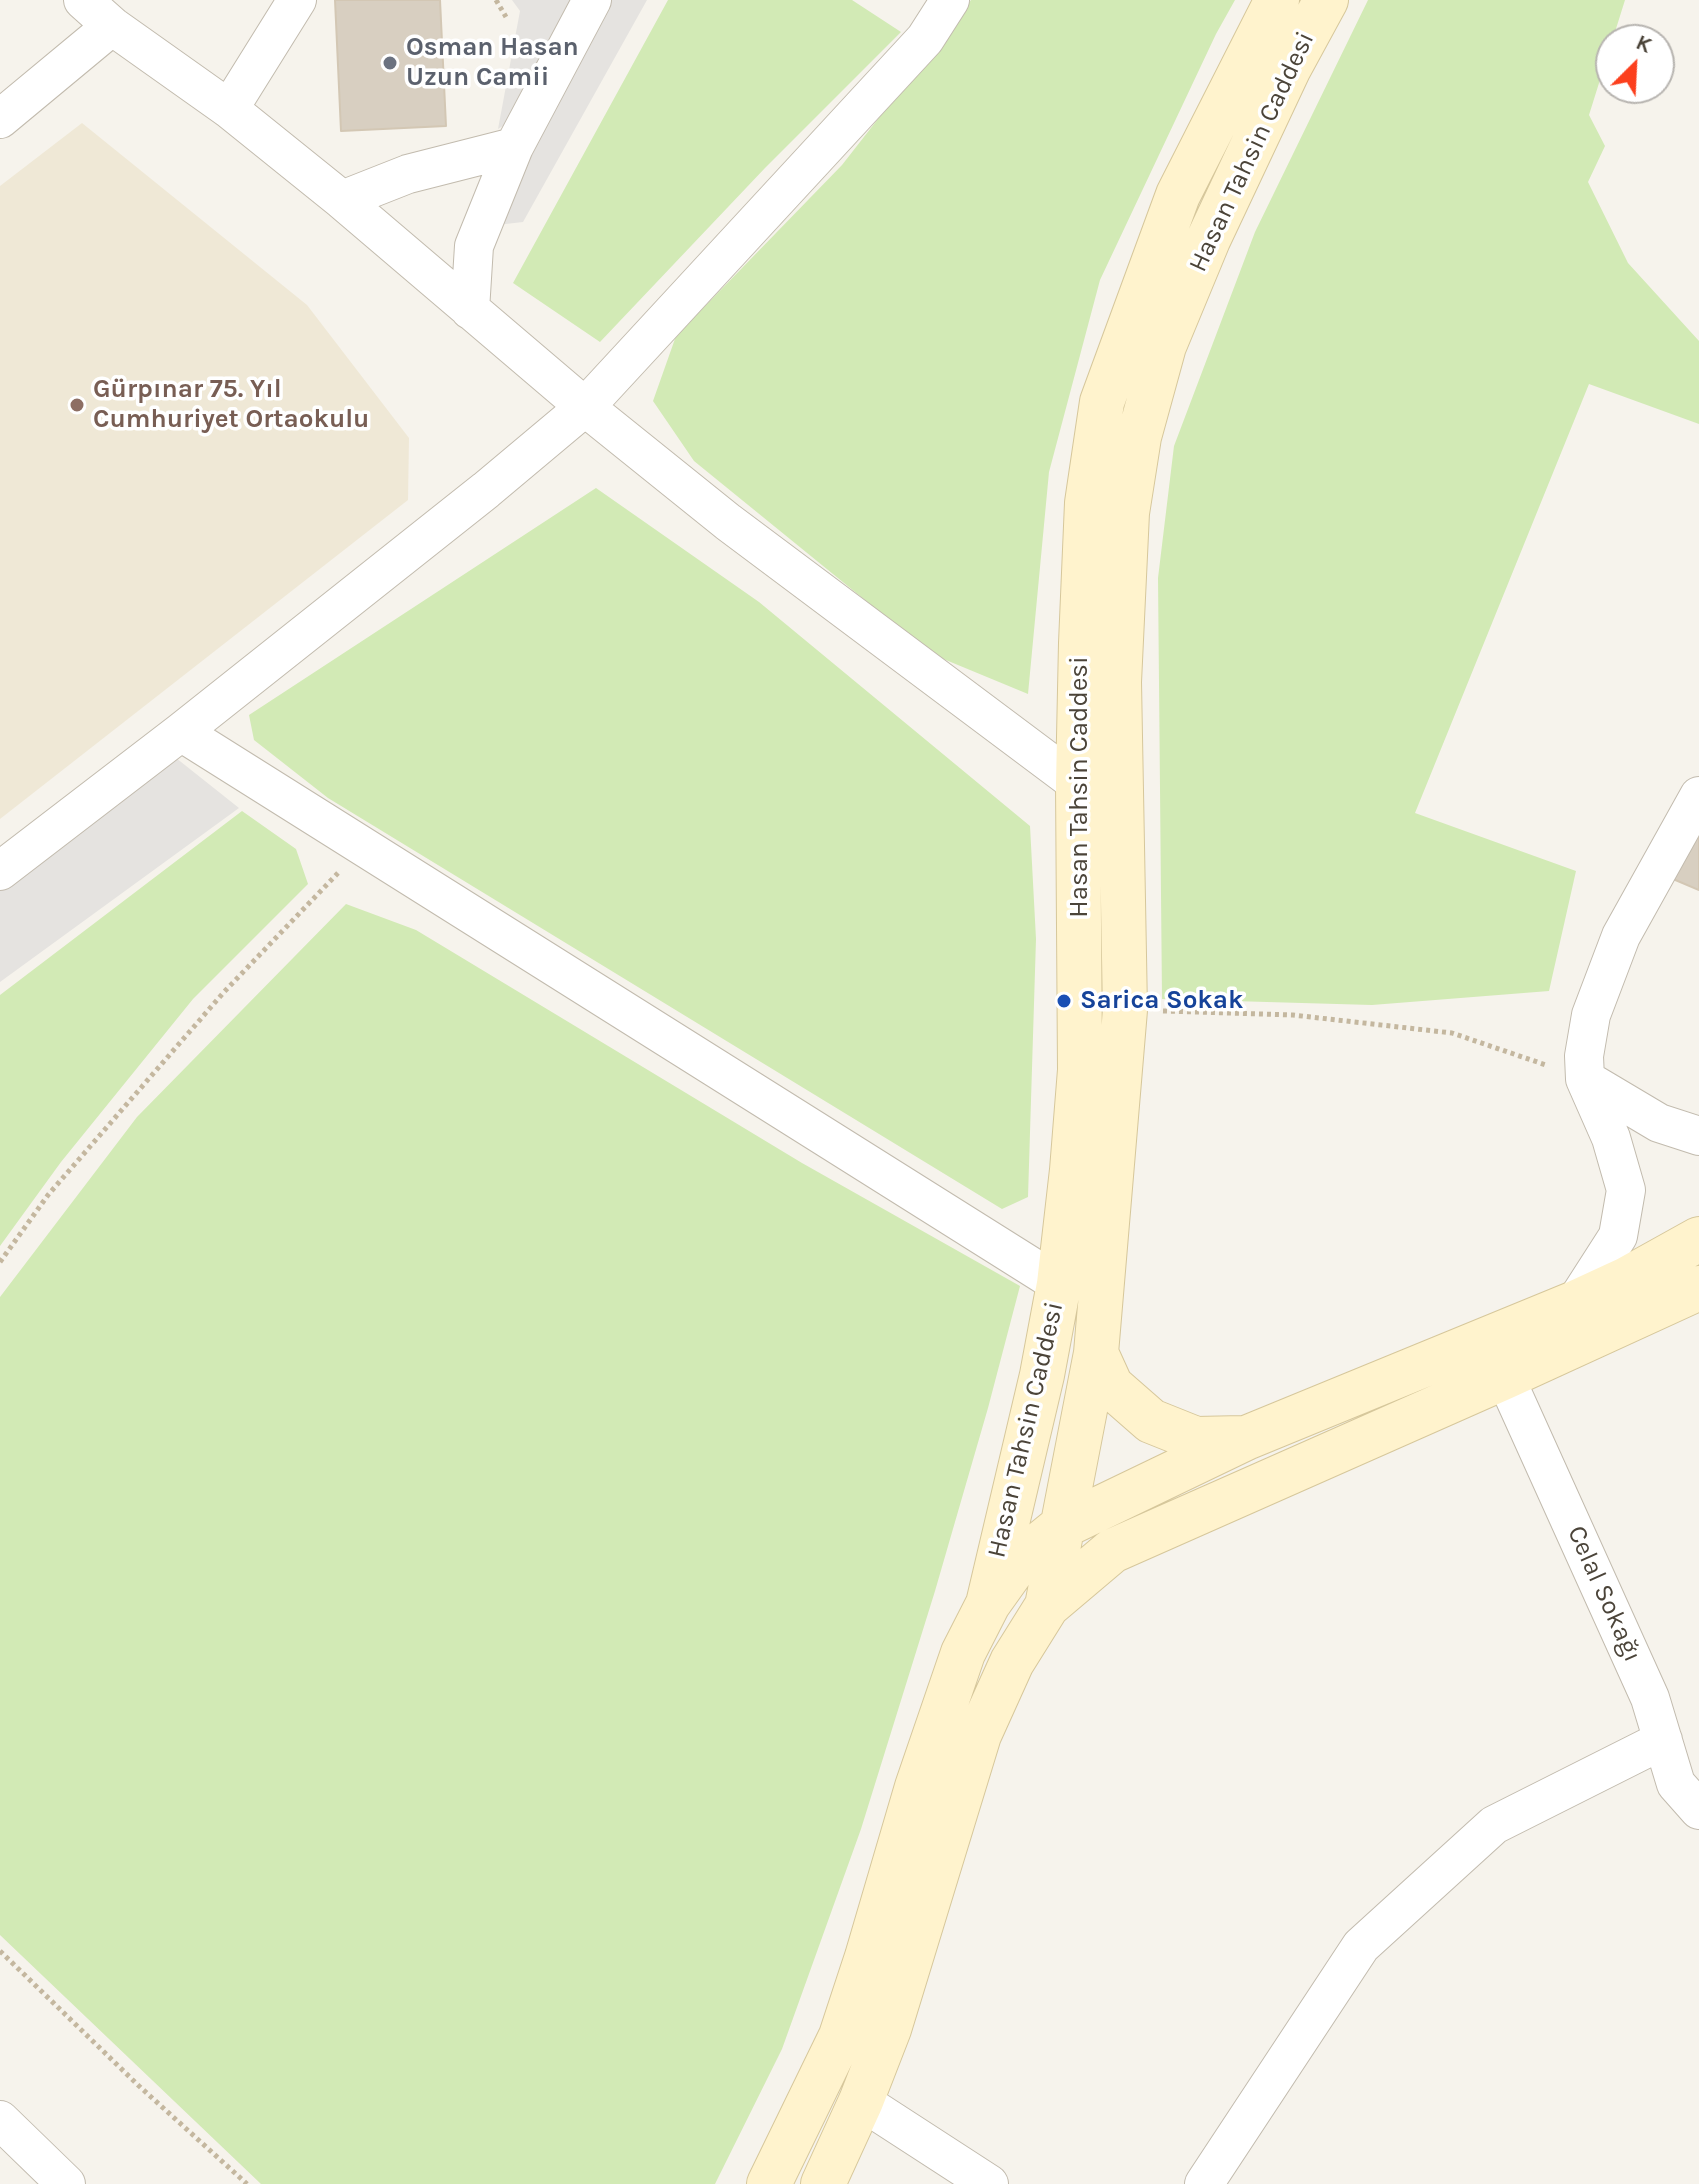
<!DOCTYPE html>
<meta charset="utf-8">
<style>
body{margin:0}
#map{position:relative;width:1699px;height:2184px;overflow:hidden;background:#f6f3ec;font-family:Karla,sans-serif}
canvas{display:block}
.north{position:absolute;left:1595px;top:24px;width:80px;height:80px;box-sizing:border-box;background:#fff;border:2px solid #b7b4b0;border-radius:50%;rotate:24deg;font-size:22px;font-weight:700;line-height:32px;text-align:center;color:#4b4439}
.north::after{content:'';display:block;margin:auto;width:28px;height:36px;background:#fc3f1d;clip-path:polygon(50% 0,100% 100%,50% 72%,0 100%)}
</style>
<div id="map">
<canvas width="1699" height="2184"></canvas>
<div class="north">K</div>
</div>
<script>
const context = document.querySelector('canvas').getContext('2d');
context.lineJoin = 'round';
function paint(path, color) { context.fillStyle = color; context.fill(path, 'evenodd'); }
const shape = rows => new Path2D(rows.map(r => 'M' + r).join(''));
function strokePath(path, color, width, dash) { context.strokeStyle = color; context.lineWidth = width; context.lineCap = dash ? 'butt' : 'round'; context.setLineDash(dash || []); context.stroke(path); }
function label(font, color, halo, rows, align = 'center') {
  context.font = font + ' Karla,sans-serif'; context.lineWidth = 7; context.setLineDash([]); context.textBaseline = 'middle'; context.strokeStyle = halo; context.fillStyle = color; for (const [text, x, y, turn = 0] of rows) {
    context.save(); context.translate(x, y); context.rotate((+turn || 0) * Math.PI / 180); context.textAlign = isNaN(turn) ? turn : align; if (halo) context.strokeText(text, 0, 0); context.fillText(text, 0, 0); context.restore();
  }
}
paint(shape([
 [82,123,307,305,409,438,408,500,0,819,0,186]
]), '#efe8d6');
paint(shape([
 [668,0,852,0,901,32,765,168,600,342,513,283],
 [971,0,1235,0,1216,34,1100,280,1049,472,1028,694,941,658,876,609,694,461,653,401,676,336,842,165],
 [1368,0,1625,0,1589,115,1605,146,1588,182,1628,263,1699,341,1699,424,1589,384,1415,813,1576,871,1549,991,1372,1005,1162,999,1158,578,1174,446,1255,232],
 [596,488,759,602,1030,826,1036,939,1028,1197,1002,1209,328,798,254,740,249,715],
 [242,811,296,849,308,884,193,999,61,1162,0,1246,0,995],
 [346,904,416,930,802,1163,1020,1286,988,1408,935,1591,861,1829,782,2049,715,2184,261,2184,0,1935,0,1297,137,1117]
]), '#d2eab5');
paint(shape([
 [512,0,577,0,506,124,498,129,520,11],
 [608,0,647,0,523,222,497,225],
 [171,754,239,808,0,982,0,883]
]), '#e5e3e0');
const building = shape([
 [335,0,440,0,446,126,341,131,335,0],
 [1699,819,1699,890,1673,879,1699,819]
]);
paint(building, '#d8cfc1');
strokePath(building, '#d3c7b4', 2);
const street = shape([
 [83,0,112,26,229,109,342,200,585,407,728,522,1078,784],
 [229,109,297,0],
 [0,119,112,26],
 [342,200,408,174,514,147],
 [470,310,474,246,514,147,592,0],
 [181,732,1059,1284],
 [0,871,181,732,486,490,585,407,925,39,950,0],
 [1585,1079,1659,1123,1699,1136],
 [1575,1303,1618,1236,1626,1190,1611,1138,1585,1079,1584,1056,1591,1015,1621,936,1699,796],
 [1505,1377,1650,1698,1676,1784,1699,1810],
 [861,2101,989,2184],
 [0,2120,66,2184],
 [1204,2184,1361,1946,1494,1825,1663,1740]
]);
const secondary = shape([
 [1096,1353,1111,1386,1151,1421,1196,1439,1243,1438],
 [988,1604,1042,1375,1059,1284,1072,1170,1080,1070,1078,784,1081,643,1087,503,1102,402,1178,195,1277,0],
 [1047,1606,1096,1353,1125,1010,1119,682,1127,513,1139,437,1164,346,1208,240,1289,68,1326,0],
 [769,2184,841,2036,867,1957,917,1787,963,1653,988,1604,1018,1562,1061,1527,1246,1438,1575,1303,1627,1279,1699,1239],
 [823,2184,861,2101,889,2029,979,1735,1012,1662,1047,1606,1112,1551,1505,1377,1699,1288]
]);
strokePath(street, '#c2bbae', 40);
strokePath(secondary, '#d6c79b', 46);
strokePath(shape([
 [496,0,506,17],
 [1163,1011,1293,1015,1452,1033,1546,1065],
 [0,1262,48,1195,224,992,338,873],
 [0,1951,139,2086,247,2184]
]), '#c4b79f', 5, [4, 4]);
strokePath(street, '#fff', 38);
strokePath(secondary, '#fff3cd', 44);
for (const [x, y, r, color] of [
 [390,63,8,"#6b7280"],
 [77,405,8,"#8d6e63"],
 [1064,1001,8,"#1a4fb4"]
]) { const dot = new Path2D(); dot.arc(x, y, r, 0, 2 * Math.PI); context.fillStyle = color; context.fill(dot); strokePath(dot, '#fff', 3); }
label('bold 26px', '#5b616d', '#fff', [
 ["Osman Hasan",406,48],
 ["Uzun Camii",406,78]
], 'left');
label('26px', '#4b4439', '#fff', [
 ["Hasan Tahsin Caddesi",1252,152,-65],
 ["Hasan Tahsin Caddesi",1080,787,-90],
 ["Hasan Tahsin Caddesi",1026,1430,-77],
 ["Celal Sokağı",1604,1594,66]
]);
label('bold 26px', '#785e54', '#fff', [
 ["Gürpınar 75. Yıl",93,390],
 ["Cumhuriyet Ortaokulu",93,420]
], 'left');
label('bold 26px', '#164399', '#fff', [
 ["Sarica Sokak",1080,1001]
], 'left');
</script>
